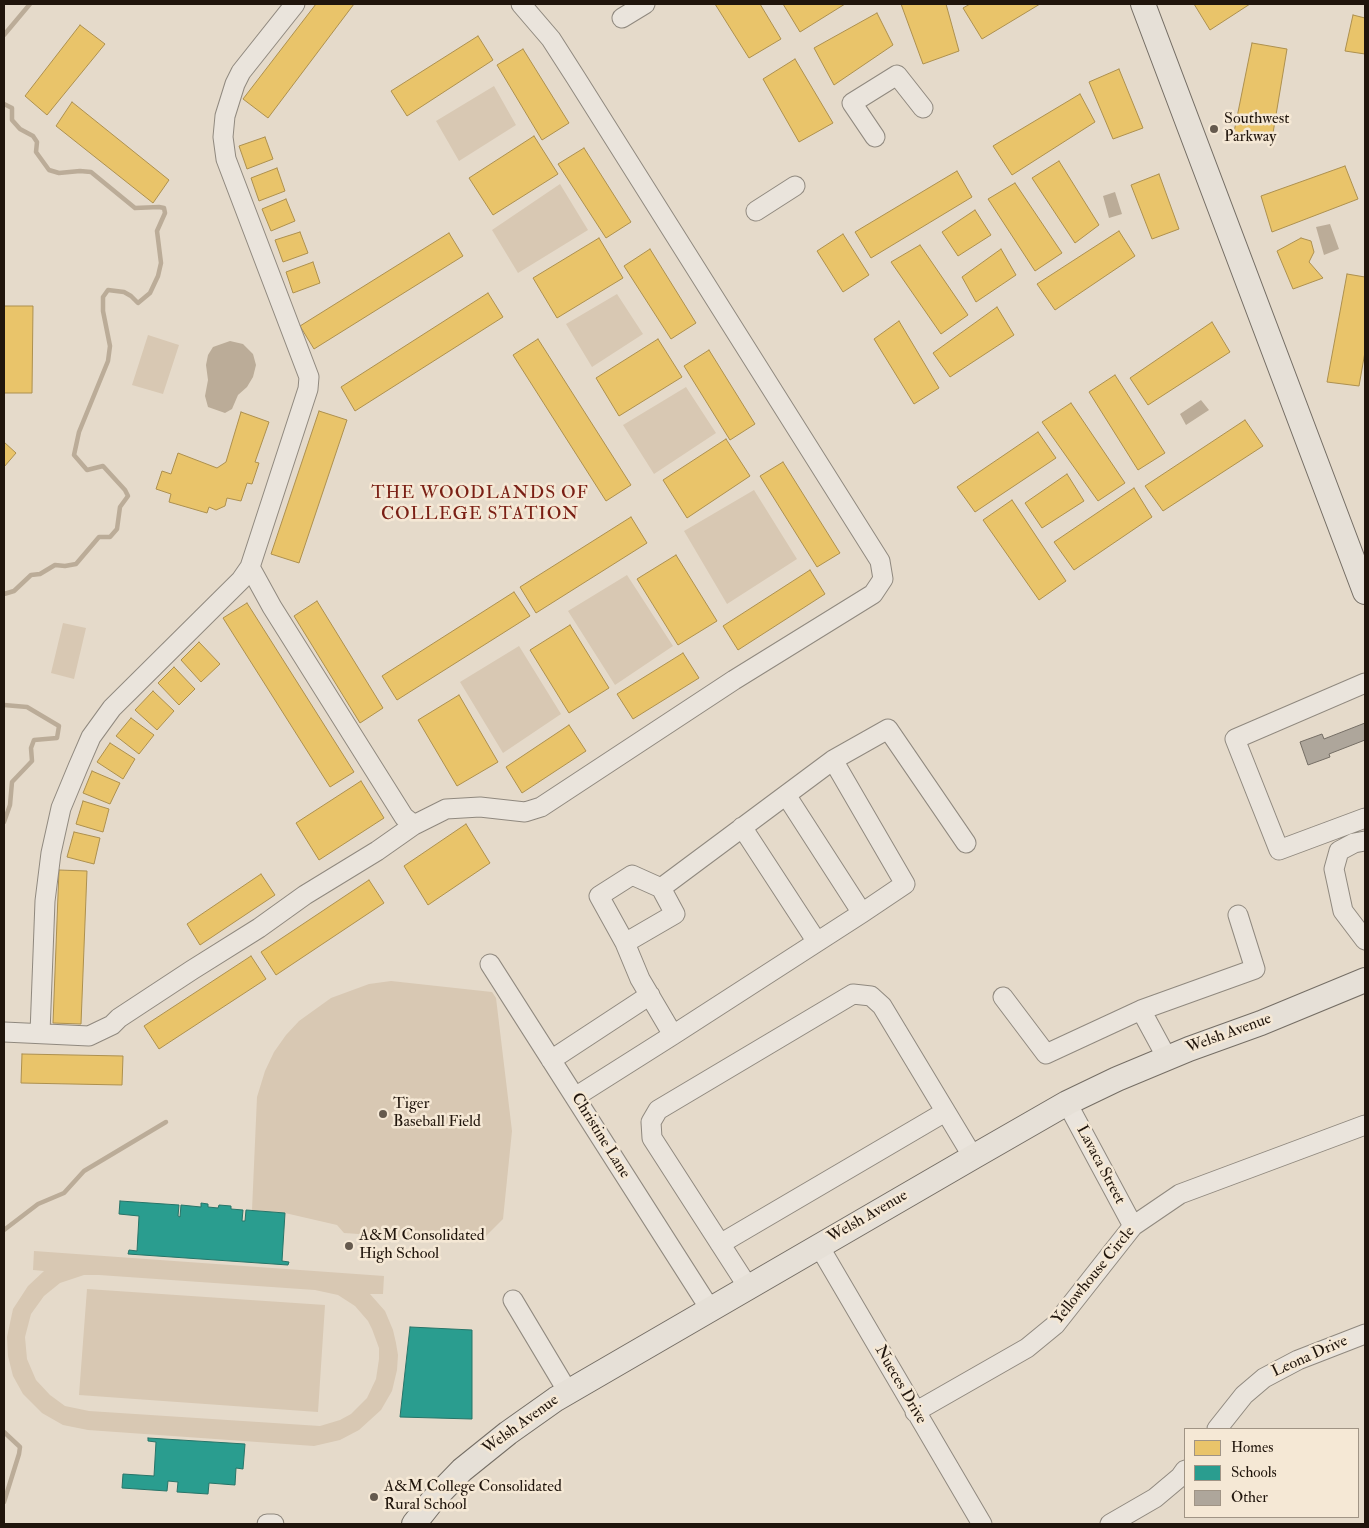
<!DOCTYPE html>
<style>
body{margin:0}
#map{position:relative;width:1369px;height:1528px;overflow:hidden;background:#e5daca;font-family:"IM FELL Double Pica",serif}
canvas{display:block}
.frame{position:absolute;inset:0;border:5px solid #20150c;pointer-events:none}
.legend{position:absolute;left:1184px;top:1428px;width:175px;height:90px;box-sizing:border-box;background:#f5e8d5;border:1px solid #a09485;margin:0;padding:6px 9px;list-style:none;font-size:15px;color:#20150c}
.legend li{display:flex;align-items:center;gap:10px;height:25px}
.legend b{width:25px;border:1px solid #a09485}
</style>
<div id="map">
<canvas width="1369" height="1528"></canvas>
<div class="frame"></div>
<ul class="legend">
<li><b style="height:14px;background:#e9c46a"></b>Homes</li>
<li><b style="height:14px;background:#2a9d8f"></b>Schools</li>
<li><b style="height:14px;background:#aea69b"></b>Other</li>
</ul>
</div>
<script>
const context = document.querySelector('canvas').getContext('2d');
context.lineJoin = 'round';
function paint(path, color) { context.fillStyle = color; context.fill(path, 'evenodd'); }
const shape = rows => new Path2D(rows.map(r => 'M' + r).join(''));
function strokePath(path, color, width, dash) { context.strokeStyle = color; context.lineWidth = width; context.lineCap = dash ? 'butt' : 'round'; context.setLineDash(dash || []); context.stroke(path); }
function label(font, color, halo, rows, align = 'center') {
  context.font = font + ' "IM FELL Double Pica",serif'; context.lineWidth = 5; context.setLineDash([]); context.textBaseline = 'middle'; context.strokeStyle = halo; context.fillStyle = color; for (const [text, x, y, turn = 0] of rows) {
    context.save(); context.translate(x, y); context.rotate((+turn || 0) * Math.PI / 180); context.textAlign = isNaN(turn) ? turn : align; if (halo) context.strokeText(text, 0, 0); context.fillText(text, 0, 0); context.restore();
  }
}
paint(shape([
 [494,86,516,125,459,161,436,121],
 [560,184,588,230,518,273,492,230],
 [617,294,643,334,592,367,566,324],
 [148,335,179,345,163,394,132,385],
 [686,387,716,433,654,474,623,425],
 [754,490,797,559,727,604,684,531],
 [627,575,673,646,615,685,568,611],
 [63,623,86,628,74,679,51,673],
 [519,646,561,714,503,753,460,682],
 [391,981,492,992,496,998,512,1131,503,1219,485,1237,477,1242,344,1233,337,1225,285,1213,252,1210,257,1097,265,1071,274,1052,286,1035,299,1021,331,998,369,984],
 [34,1251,384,1276,383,1294,370,1294,385,1311,393,1330,396,1343,398,1355,397,1370,392,1391,381,1410,359,1430,340,1440,314,1446,88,1430,63,1425,42,1413,23,1394,13,1376,8,1356,7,1337,13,1309,28,1286,44,1271,33,1270],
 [84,1275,99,1275,315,1290,338,1295,355,1306,368,1321,372,1329,379,1348,379,1359,376,1379,367,1398,351,1414,340,1420,320,1426,89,1411,65,1406,50,1395,36,1380,27,1359,25,1337,31,1314,44,1296,60,1283],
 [87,1289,325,1305,318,1412,79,1395]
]), '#d8c8b3');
paint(shape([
 [1115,192,1122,214,1109,218,1103,196],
 [1330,224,1339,249,1324,255,1316,227],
 [230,341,243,344,253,354,256,365,253,377,247,387,238,395,232,409,225,413,208,407,205,396,208,380,206,365,208,355,213,347],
 [1201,400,1209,410,1186,425,1180,414]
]), '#bbac98');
const homes = shape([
 [316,4,354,4,268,118,243,99,316,4],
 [715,4,760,4,781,39,749,58,715,4],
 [783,4,845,4,800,32,783,4],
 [901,4,946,4,959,51,923,64,901,4],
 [970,4,1040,4,982,39,963,8,970,4],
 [1194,4,1250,4,1210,30,1194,4],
 [877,13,893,45,834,85,814,48,877,13],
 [1353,15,1365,18,1365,54,1345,51,1353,15],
 [80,25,105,44,47,115,25,96,80,25],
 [478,36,493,60,407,116,391,91,478,36],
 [1252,43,1287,49,1272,139,1234,132,1252,43],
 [523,49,569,123,542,140,497,65,523,49],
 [795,59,833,123,799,142,763,79,795,59],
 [1119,69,1143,128,1113,139,1089,82,1119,69],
 [1080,94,1095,122,1012,175,993,146,1080,94],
 [72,102,169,180,153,203,56,126,72,102],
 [534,136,558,174,493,215,469,178,534,136],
 [265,137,273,159,247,169,239,146,265,137],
 [584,148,631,222,606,238,558,164,584,148],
 [1059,161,1099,225,1075,243,1032,178,1059,161],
 [1345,166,1358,199,1272,232,1261,196,1345,166],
 [277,168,285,191,259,201,251,178,277,168],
 [957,171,972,197,871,258,855,232,957,171],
 [1159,174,1179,229,1152,239,1131,185,1159,174],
 [1015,183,1062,253,1035,271,988,199,1015,183],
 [286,199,295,221,271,231,262,209,286,199],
 [975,210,991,235,958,256,942,232,975,210],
 [1119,231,1135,256,1055,310,1037,284,1119,231],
 [300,232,308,253,283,262,275,240,300,232],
 [449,233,463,256,314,349,300,326,449,233],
 [843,234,869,275,843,292,817,251,843,234],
 [599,238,623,278,557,318,533,278,599,238],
 [1301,238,1311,241,1314,252,1309,262,1323,278,1293,289,1277,251,1301,238],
 [920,245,968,315,941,334,891,262,920,245],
 [650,249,696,323,671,339,624,266,650,249],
 [1001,249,1016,275,976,302,962,277,1001,249],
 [313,262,320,283,293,293,286,272,313,262],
 [1347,274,1365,277,1365,352,1359,386,1327,382,1347,274],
 [488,293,503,317,355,411,341,387,488,293],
 [4,306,33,306,32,393,4,393,4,306],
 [997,307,1014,335,950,377,933,353,997,307],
 [899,321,939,388,914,404,874,339,899,321],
 [1212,322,1230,352,1148,405,1130,378,1212,322],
 [538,339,631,485,606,501,513,355,538,339],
 [658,339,682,377,619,416,596,378,658,339],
 [709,350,755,424,730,440,684,366,709,350],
 [1115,375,1165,453,1138,470,1089,392,1115,375],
 [1071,403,1125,483,1098,501,1042,422,1071,403],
 [319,411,347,420,299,563,271,554,319,411],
 [241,412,269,422,255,462,259,463,252,484,247,483,241,501,227,498,225,506,216,510,209,507,207,513,169,502,171,494,156,489,162,471,171,474,178,453,217,468,226,462,241,412],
 [1245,420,1263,446,1163,511,1145,486,1245,420],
 [1038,432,1056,458,975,512,957,487,1038,432],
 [726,439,750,476,687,518,663,480,726,439],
 [4,442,16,453,4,467,4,442],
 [783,462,840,553,817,567,760,476,783,462],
 [1067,474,1084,501,1042,528,1025,503,1067,474],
 [1134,488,1152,517,1074,570,1054,542,1134,488],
 [1012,500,1066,581,1039,600,983,520,1012,500],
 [631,517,647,543,536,613,520,587,631,517],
 [676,555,717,621,678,645,637,579,676,555],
 [810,570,825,594,738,650,723,626,810,570],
 [514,592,530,616,397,700,382,676,514,592],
 [317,601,383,708,360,723,294,616,317,601],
 [247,603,354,772,330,787,223,618,247,603],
 [570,625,609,688,569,713,530,650,570,625],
 [199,642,220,664,201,682,181,660,199,642],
 [683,653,699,678,633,719,617,694,683,653],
 [174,667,195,689,179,705,158,683,174,667],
 [153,691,174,711,157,730,135,710,153,691],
 [459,695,498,762,457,786,418,720,459,695],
 [131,718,154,735,139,754,116,736,131,718],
 [569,725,586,751,522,793,506,767,569,725],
 [110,743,135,759,123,779,97,762,110,743],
 [92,771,120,783,110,804,83,793,92,771],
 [361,781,384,818,319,860,296,823,361,781],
 [83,801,109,809,103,832,76,824,83,801],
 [466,824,490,863,428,905,404,866,466,824],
 [74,832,100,838,94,864,67,857,74,832],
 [59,870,87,871,81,1024,53,1023,59,870],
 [261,874,275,895,200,945,187,924,261,874],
 [369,880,384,903,276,975,261,952,369,880],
 [251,956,266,979,159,1049,144,1026,251,956],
 [22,1054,123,1056,122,1085,21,1083,22,1054]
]);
paint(homes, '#e9c46a');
strokePath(homes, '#ad904e', 1);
const schools = shape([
 [120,1201,179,1205,178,1216,180,1217,181,1205,201,1207,201,1203,208,1204,208,1207,218,1208,219,1205,231,1206,231,1209,243,1210,242,1221,245,1221,246,1210,285,1213,282,1261,289,1262,288,1265,128,1254,129,1250,137,1251,139,1216,119,1214,120,1201],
 [410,1327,472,1330,472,1419,400,1417,410,1327],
 [148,1438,245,1444,243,1469,236,1468,235,1485,209,1483,208,1494,177,1492,178,1482,168,1481,167,1491,122,1488,123,1474,154,1476,156,1442,148,1441,148,1438]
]);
paint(schools, '#2a9d8f');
strokePath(schools, '#277468', 1);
strokePath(shape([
 [4,35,30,4],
 [4,104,12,108,12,120,20,129,33,136,37,142,36,152,49,170,59,173,80,171,91,172,135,208,159,207,164,208,165,213,157,231,161,263,158,276,150,293,138,303,131,296,124,292,108,290,103,297,103,311,110,346,108,361,79,432,74,455,87,470,103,466,125,490,128,496,120,507,117,529,110,537,99,537,76,564,65,566,55,565,40,574,31,575,14,591,4,594],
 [4,705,27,707,59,726,57,738,34,740,31,748,32,761,12,782,10,805,4,822],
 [4,1230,38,1204,64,1193,84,1171,166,1122],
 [4,1432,20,1447,19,1454,4,1502]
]), '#bbac98', 4.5);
const building = shape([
 [1365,723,1365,740,1329,754,1330,757,1308,765,1300,742,1322,734,1324,739,1365,723]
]);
paint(building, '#aea69b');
strokePath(building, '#756e65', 1);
const minor = shape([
 [622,18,645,4],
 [875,137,852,103,897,75,923,108],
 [756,211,795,186],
 [250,567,272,607,404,817,414,825],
 [1365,683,1235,739,1279,850,1365,818],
 [833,760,888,729,966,843],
 [786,795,862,913],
 [742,827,817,942],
 [1365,841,1354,843,1339,851,1334,869,1343,911,1365,940],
 [625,943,599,896,632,875,661,888],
 [490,964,710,1309],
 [1003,997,1046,1054,1141,1010,1167,1058],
 [1141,1010,1255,969,1238,915],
 [4,1032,89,1036,112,1025,119,1018,192,970,259,928,305,895,377,851,414,825,446,809,480,807,525,812,541,807,734,680,873,594,883,579,880,561,576,78,551,39,521,4],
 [40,1033,45,901,51,853,61,808,78,767,91,737,112,708,241,580,250,567,308,389,309,377,226,159,223,137,225,116,235,84,241,72,295,4],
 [551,1060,650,995],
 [575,1097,673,1035,862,913,905,884,833,760,661,888,675,914,625,943,640,979,673,1035],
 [1067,1103,1133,1226],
 [720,1244,945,1112],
 [819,1246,982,1524],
 [748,1287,652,1138,651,1122,658,1110,853,994,871,996,882,1006,973,1157],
 [513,1300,568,1392],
 [915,1412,1027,1348,1055,1325,1133,1226,1180,1194,1365,1125],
 [1217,1429,1244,1395,1264,1378,1298,1360,1365,1334],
 [267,1524,274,1524],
 [1110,1524,1155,1498,1180,1477,1185,1470]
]);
const major = shape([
 [1143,4,1365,592],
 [414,1524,433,1500,462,1470,508,1433,556,1399,973,1157,1067,1103,1117,1079,1189,1049,1261,1023,1365,980]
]);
strokePath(minor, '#90897f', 21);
strokePath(major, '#756e65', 26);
strokePath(minor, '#eae4dc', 19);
strokePath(major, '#e6e0d7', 24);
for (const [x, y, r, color] of [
 [1214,129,5,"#655a4e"],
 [383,1114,5,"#655a4e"],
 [349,1246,5,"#655a4e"],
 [374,1497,5,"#655a4e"]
]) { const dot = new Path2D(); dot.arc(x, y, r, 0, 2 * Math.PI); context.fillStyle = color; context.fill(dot); strokePath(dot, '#f5e8d5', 2); }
label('16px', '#20150c', '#f5e8d5', [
 ["Southwest",1224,120],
 ["Parkway",1224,138],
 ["Tiger",393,1105],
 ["Baseball Field",393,1123],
 ["A&M Consolidated",359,1237],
 ["High School",359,1255],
 ["A&M College Consolidated",384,1488],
 ["Rural School",384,1506]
], 'left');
label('16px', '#20150c', '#f5e8d5', [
 ["Welsh Avenue",1229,1034,-20],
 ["Christine Lane",600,1136,58],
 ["Lavaca Street",1100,1165,62],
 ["Welsh Avenue",868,1217,-30],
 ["Yellowhouse Circle",1094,1276,-51],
 ["Leona Drive",1310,1357,-24],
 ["Nueces Drive",900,1385,60],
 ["Welsh Avenue",521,1425,-36]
]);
context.letterSpacing = '1px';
label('18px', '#7a1f14', '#f5e8d5', [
 ["THE WOODLANDS OF",480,494],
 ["COLLEGE STATION",480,515]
]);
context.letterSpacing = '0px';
</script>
